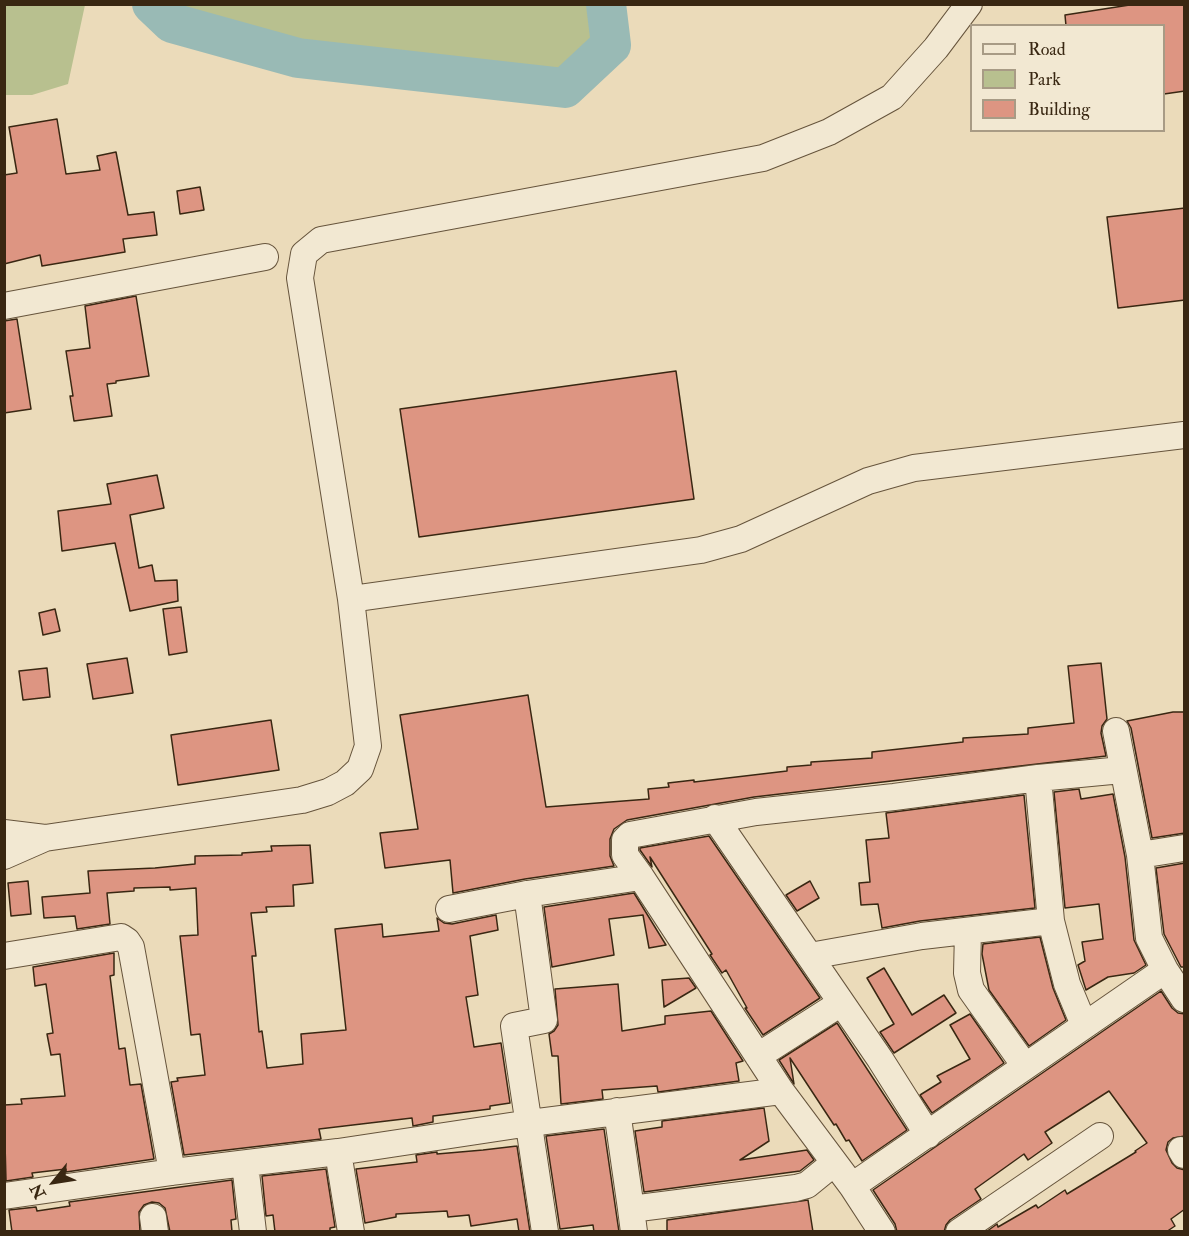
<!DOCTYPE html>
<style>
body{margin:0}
#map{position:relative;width:1189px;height:1236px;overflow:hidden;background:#ebdbba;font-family:"IM FELL Double Pica",serif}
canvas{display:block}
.frame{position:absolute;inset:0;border:6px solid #392712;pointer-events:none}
.legend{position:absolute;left:970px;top:24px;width:195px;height:108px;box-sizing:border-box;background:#f2e8d2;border:2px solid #a89b85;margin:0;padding:8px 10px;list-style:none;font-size:18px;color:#392712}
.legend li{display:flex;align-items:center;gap:12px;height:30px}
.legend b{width:30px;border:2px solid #a89b85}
.north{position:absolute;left:24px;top:1152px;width:60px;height:60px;-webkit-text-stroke:4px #f2e8d2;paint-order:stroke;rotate:240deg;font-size:16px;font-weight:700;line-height:24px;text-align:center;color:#392712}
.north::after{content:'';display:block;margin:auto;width:21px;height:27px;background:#392712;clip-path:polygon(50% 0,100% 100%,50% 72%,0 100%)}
</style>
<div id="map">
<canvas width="1189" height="1236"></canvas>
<div class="frame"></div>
<ul class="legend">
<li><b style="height:8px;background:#f2e8d2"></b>Road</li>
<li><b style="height:16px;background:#b8c08f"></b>Park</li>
<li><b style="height:16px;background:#dd9582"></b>Building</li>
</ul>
<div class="north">N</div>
</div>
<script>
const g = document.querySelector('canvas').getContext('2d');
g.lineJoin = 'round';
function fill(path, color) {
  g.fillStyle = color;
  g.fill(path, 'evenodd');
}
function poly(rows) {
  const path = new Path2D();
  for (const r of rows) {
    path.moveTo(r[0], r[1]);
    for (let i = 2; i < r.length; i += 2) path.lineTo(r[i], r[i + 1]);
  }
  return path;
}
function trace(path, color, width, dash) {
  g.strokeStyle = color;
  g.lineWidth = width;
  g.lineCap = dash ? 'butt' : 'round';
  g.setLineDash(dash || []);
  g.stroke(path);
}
fill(poly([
 [5,4,85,5,68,84,32,95,5,95],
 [167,5,598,5,601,39,564,78,296,49,177,13]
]), '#b8c08f');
trace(poly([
 [152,4,172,23,298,58,565,88,611,45,606,4]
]), '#99bab5', 40);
const building = poly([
 [1136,4,1185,4,1185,91,1164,94,1164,26,1066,26,1065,15,1136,4],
 [57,119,66,174,100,170,97,156,116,152,128,215,154,212,157,235,123,239,125,252,42,266,40,255,4,264,4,175,17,173,9,127,57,119],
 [200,187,204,210,180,214,177,191,200,187],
 [1185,208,1185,300,1118,308,1107,217,1185,208],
 [136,296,149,376,116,381,116,383,107,384,112,416,74,421,70,396,73,396,66,351,90,348,85,306,136,296],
 [17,319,31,409,4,413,4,321,17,319],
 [676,371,694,499,419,537,400,409,676,371],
 [157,475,164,508,130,515,139,568,152,565,155,581,177,580,178,601,130,611,115,543,62,551,58,511,111,504,107,484,157,475],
 [181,607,187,652,169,655,163,609,181,607],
 [55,609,60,631,43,635,39,613,55,609],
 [127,658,133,693,93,699,87,664,127,658],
 [1101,663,1107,719,1102,726,1101,733,1106,756,754,797,627,820,614,829,610,839,610,856,614,866,525,879,453,893,450,860,385,868,380,833,418,829,400,715,528,695,546,807,649,799,648,789,669,787,668,783,694,780,694,782,787,771,787,767,811,765,811,762,872,758,872,752,963,742,963,738,1028,734,1028,728,1074,723,1068,666,1101,663],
 [47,668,50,697,23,700,19,671,47,668],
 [1173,712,1185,712,1185,833,1152,838,1131,728,1127,721,1173,712],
 [271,720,279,770,178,785,171,735,271,720],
 [1079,789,1081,799,1113,794,1125,857,1134,940,1146,965,1134,973,1108,977,1086,990,1078,965,1085,961,1082,942,1103,939,1099,904,1065,908,1054,792,1079,789],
 [1024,795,1035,908,920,921,882,928,878,904,861,905,859,883,870,882,866,840,889,838,886,813,1024,795],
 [709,836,820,998,763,1035,745,1008,747,1008,726,970,722,973,710,955,712,954,650,857,652,867,640,850,640,848,709,836],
 [310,845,313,883,293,885,294,906,266,907,267,912,251,913,256,956,252,956,259,1032,262,1031,267,1068,303,1064,301,1034,346,1030,335,929,382,924,383,937,439,931,437,918,444,923,452,924,496,915,498,930,470,936,478,995,466,997,474,1047,501,1043,510,1103,490,1106,490,1109,433,1116,433,1122,413,1126,412,1118,319,1129,321,1139,184,1155,171,1082,178,1081,177,1078,205,1075,200,1034,191,1035,180,936,198,935,196,888,170,890,170,887,134,888,134,891,107,893,110,924,77,929,75,916,44,918,42,897,90,893,88,871,155,868,195,864,195,856,242,855,242,853,272,851,271,846,310,845],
 [1185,863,1185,967,1181,967,1164,934,1156,868,1185,863],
 [28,881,31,914,11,916,8,883,28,881],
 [810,881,819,898,797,911,786,895,810,881],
 [634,893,666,945,649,948,643,915,609,919,614,955,552,967,544,907,634,893],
 [1040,937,1053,988,1066,1020,1029,1046,989,990,982,954,983,944,1040,937],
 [114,953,114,975,110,976,119,1049,125,1048,130,1085,141,1084,154,1159,66,1172,66,1169,32,1173,33,1177,6,1181,4,1105,22,1104,21,1099,65,1096,60,1054,51,1055,47,1034,53,1033,46,984,35,986,33,967,114,953],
 [884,968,912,1015,944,995,956,1013,894,1053,880,1032,894,1024,867,978,884,968],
 [689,978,696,988,664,1007,662,980,689,978],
 [618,984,622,1031,665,1024,665,1016,711,1011,743,1061,736,1063,739,1081,658,1092,657,1086,602,1090,603,1099,561,1104,558,1056,552,1056,549,1034,554,1031,558,1025,555,989,618,984],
 [1161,991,1172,1008,1178,1013,1185,1014,1185,1136,1173,1138,1168,1142,1166,1150,1172,1163,1177,1168,1185,1170,1185,1209,1171,1219,1175,1226,1166,1232,986,1232,997,1224,998,1227,1036,1205,1038,1208,1065,1190,1067,1194,1136,1152,1135,1151,1147,1143,1109,1091,1045,1132,1052,1143,1028,1160,1024,1154,975,1189,981,1199,950,1220,946,1225,944,1232,897,1232,895,1224,873,1190,1161,991],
 [970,1014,1004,1063,932,1113,920,1095,941,1082,937,1076,970,1059,950,1025,970,1014],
 [837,1023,907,1130,862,1161,849,1140,846,1141,836,1124,834,1125,790,1058,794,1084,779,1060,837,1023],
 [764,1108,769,1141,740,1160,807,1150,814,1160,800,1171,644,1192,635,1131,662,1127,662,1121,764,1108],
 [604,1129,619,1232,594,1232,593,1225,560,1229,546,1136,604,1129],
 [517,1146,530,1232,519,1232,517,1219,471,1226,469,1215,448,1217,447,1211,396,1214,396,1217,365,1223,356,1169,417,1162,416,1155,437,1152,437,1154,483,1150,517,1146],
 [326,1169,335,1227,330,1228,330,1232,275,1232,273,1215,266,1216,262,1176,326,1169],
 [232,1180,236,1219,231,1220,232,1232,170,1232,165,1208,159,1203,152,1202,144,1205,139,1212,140,1232,12,1232,9,1210,36,1207,37,1211,70,1206,69,1202,232,1180],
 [808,1200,813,1232,667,1232,667,1220,808,1200]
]);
fill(building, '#dd9582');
trace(building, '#392712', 1.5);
const minor = poly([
 [4,306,265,257],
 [351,599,701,550,741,539,868,481,914,468,1184,435],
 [1116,731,1140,855,1149,938,1165,970,1184,999],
 [1038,778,1051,921,1067,984,1084,1025],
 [715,818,880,1059,928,1135],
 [4,833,45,838,302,800,328,792,345,783,360,769,368,746,351,599,300,278,304,254,321,240,763,158,829,132,892,97,936,48,969,4],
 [1140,855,1184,848],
 [4,856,45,838],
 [641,877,781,1091,852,1186,882,1232],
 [527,894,544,1020,514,1026,545,1232],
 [449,909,527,894,641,877,625,855,625,840,630,835,756,812,894,797,1038,778,1122,770],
 [968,931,967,973,971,990,1025,1066],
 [4,956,121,937,127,941,131,947,172,1172],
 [810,956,922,936,1051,921],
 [758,1056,841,1003],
 [617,1111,631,1209,796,1188,807,1185,834,1163],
 [1181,1150,1184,1155],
 [338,1152,351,1232],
 [245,1164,253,1232],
 [852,1186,1165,970],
 [4,1196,172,1172,338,1152,530,1123,781,1091],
 [631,1209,634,1232],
 [153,1217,155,1232],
 [959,1232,1100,1136]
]);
trace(minor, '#66543c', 28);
trace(minor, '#f2e8d2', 26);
</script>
